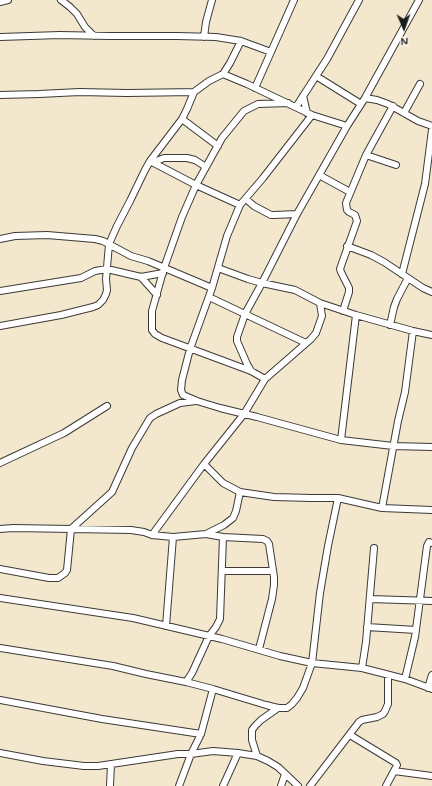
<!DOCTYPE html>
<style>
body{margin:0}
#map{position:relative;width:432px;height:786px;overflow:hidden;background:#f3e7ce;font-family:Mynerve,sans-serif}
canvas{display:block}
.north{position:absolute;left:384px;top:8px;width:40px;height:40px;-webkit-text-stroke:3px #fbf7ec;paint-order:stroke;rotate:178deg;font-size:11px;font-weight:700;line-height:16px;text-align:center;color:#1c1c1c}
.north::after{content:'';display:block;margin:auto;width:14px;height:18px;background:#1c1c1c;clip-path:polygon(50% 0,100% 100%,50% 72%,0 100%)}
</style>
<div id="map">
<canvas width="432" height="786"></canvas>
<div class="north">N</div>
</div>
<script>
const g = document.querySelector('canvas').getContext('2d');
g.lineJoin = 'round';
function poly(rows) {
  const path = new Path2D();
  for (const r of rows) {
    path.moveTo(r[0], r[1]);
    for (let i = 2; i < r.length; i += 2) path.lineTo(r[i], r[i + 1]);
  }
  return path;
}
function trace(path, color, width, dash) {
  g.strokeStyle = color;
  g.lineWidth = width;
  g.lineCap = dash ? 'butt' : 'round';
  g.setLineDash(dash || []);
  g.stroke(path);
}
const street = poly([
 [61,0,70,7,77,14,85,27,94,36],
 [0,2,8,0],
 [0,37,60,35,110,36,177,36,216,37,241,41,271,52],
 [204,37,206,22,212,0],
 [223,74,247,84,312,115,347,126],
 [316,76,361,104],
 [255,88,294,0],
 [0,95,39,94,80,92,127,93,194,92],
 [303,96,307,113],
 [365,98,377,100,388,104,418,121,432,126],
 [296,107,316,76,327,59,359,0],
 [404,113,420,84],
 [312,115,263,178,240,205,227,236,212,288,190,349,182,380,181,390,183,395,197,401,220,408,257,417,341,440,393,446,432,447],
 [182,119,218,146],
 [366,155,396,165],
 [150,161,196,185,240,205],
 [154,162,164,158,187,158,195,160,206,167],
 [319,175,350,192],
 [246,199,254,206,271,215,274,215,297,214],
 [0,239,15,236,47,235,95,239,103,241,131,256,148,261,212,288],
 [347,246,371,255,384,262,423,288,432,292],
 [218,268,248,279,262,283,295,290,320,303,356,315,413,331,432,335],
 [402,274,425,184,432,130],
 [141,277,157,295],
 [0,291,81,278,95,271,107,269,141,277,163,273],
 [209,297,306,343],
 [343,311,349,292,349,288,341,272,340,269,341,266,357,221,355,215,349,212,347,210,346,203,366,155,393,106],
 [390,325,394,307,397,299,408,278],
 [0,326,61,315,93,307,98,305,103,300,106,294,107,290,106,279,109,244,117,226,130,201,145,170,150,161,182,119,187,109,194,92,209,81,223,74,230,63,241,41],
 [251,371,247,364,237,341,237,337,245,314,262,283,297,214,347,126,365,98,419,0],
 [265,379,251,371,162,338,155,334,152,330,152,311,164,268,182,217,196,185,222,138,244,111,258,104,288,103],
 [341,440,356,315],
 [0,463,64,433,107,406],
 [204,464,223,483,240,492,274,497,311,498,338,498,382,508,432,510],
 [382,508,398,421,405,392,413,331],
 [0,529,13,528,131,530,144,532,152,535,173,537,206,534,223,537,263,539,267,541,269,544,274,577,274,585,272,599,259,649],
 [206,534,224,525,233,518,236,511,240,492],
 [152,535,204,464,244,414,265,379,311,339,316,333,322,316,320,303],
 [0,569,49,578,58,578,65,573,67,570,71,529,112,492,132,448,150,418,156,414,180,403,196,401],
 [222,571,272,571],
 [0,598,133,618,222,639,280,656,312,663,362,668,405,679,432,689],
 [370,599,432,601],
 [166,626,173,537],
 [367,627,416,630],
 [0,648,113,666,146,674,186,682,213,689,266,705,278,708,287,708,292,704,297,698,303,688,312,663,320,593,328,546,338,498],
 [362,668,366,642,374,548],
 [405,679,415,637,427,546,429,542,432,543],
 [186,682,192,673,209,636,216,627,220,619,223,537],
 [428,688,432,675],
 [0,700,102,719,201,734],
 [350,735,396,763,397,765,394,771,386,786],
 [0,753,43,761,84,766,98,766,178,754,191,754,213,751,238,753,257,756,268,761,278,767,298,786],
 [257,756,252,740,252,730,255,726,261,720,278,708],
 [394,771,432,776],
 [110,786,111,764],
 [179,786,191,754,201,734,213,689],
 [223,786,238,753],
 [281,786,285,774],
 [310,786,359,722,362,720,377,717,383,714,385,711,388,704,388,675]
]);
trace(street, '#3c3a37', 8);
trace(street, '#fff', 6);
</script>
